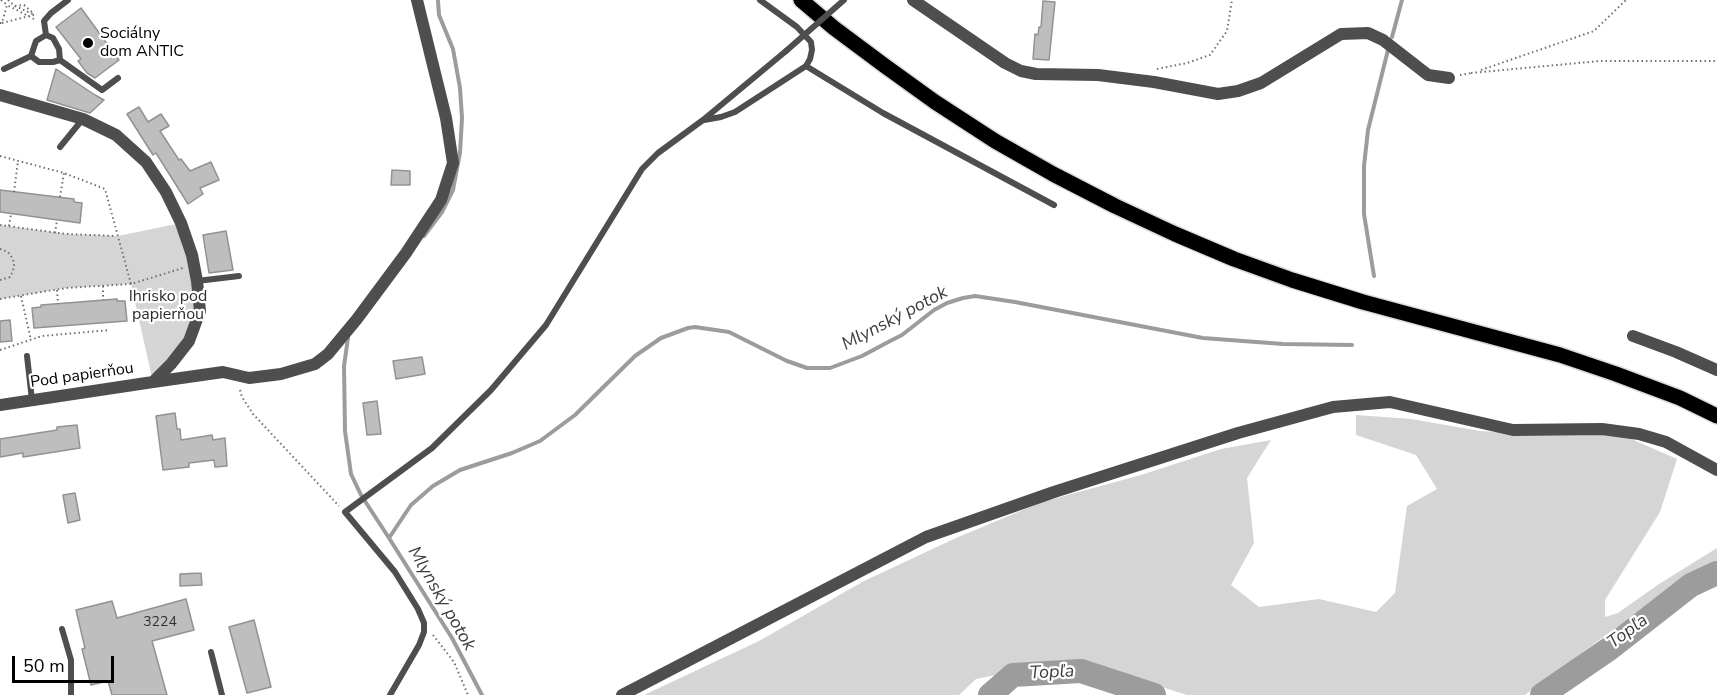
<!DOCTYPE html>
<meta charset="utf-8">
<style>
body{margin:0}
#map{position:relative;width:1717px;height:695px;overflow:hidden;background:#fff;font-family:"Nunito Sans",sans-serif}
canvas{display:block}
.scale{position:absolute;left:12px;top:656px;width:102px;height:27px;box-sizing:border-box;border:3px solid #000;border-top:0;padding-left:8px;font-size:18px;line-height:21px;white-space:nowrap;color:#000;-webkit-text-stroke:4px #fff;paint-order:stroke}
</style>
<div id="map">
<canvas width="1717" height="695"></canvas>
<div class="scale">50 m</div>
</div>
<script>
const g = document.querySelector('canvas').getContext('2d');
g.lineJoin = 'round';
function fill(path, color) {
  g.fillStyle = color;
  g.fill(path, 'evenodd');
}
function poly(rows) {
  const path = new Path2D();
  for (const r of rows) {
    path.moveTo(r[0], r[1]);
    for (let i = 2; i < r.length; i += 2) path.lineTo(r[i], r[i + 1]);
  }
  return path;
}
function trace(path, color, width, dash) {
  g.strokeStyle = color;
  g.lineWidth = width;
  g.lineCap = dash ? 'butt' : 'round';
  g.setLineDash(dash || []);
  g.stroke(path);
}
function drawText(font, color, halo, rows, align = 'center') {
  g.font = font + ' "Nunito Sans",sans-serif';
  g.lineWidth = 4.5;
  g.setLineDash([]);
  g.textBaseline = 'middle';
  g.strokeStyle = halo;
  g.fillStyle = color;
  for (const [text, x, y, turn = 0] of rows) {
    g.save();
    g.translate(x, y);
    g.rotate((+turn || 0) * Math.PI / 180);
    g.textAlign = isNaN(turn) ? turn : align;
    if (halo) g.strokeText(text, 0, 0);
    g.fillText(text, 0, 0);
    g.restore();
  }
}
fill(poly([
 [181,223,200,311,189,341,153,382,131,284,66,288,0,299,0,225,66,234,118,236],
 [1356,415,1411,419,1480,431,1556,435,1622,435,1677,459,1660,512,1605,600,1605,617,1618,613,1659,584,1717,548,1717,561,1606,635,1525,695,1187,695,1152,684,1044,665,976,679,959,695,644,695,759,641,864,581,956,538,1042,502,1141,475,1221,449,1271,440,1247,478,1254,543,1231,585,1259,607,1319,599,1376,612,1395,593,1407,506,1437,489,1416,455,1356,435]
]), '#d5d5d5');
trace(poly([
 [1392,37,1402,0],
 [424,236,442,212,453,190,460,153,462,118,460,88,453,49,439,15,438,1],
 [1374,276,1364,214,1364,166,1368,130,1388,50],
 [348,338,344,366,345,431,351,474,361,495,389,538],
 [482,695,452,638,389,538,411,505,433,486,460,470,512,453,540,441,575,415,635,356,661,338,688,328,695,327,729,332,787,361,807,368,830,368,862,356,892,340,902,335,934,310,947,303,963,298,975,296,1015,302,1203,338,1283,344,1352,345]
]), '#9c9c9c', 4);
trace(poly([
 [990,695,1013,675,1081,671,1154,695],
 [1542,695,1609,649,1691,585,1717,573]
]), '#9c9c9c', 24);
const building = poly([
 [1043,1,1055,2,1049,60,1033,59,1035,34,1038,35,1039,27,1041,27,1043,1],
 [81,8,119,60,95,78,87,73,78,61,81,59,56,27,81,8],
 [56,69,95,95,104,100,90,113,47,100,56,69],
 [139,107,148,122,161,114,169,126,160,131,179,160,181,159,190,171,211,162,219,180,200,188,203,194,188,204,156,153,153,155,127,114,139,107],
 [392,170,410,171,410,185,391,185,392,170],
 [0,190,74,199,74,202,82,203,80,223,0,212,0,190],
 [226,231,233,270,209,273,203,235,226,231],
 [117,299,117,301,125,301,127,321,34,328,32,308,41,307,41,305,117,299],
 [10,320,12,341,0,342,0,321,10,320],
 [422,357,425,374,396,379,393,361,422,357],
 [377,401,381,434,367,435,363,403,377,401],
 [175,413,177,429,180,429,181,440,212,435,213,440,225,438,227,466,215,467,214,460,189,463,189,467,163,470,156,416,175,413],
 [77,425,80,448,23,457,23,453,0,457,0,439,57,430,57,427,77,425],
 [75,493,80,520,68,523,63,495,75,493],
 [201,573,202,585,180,586,180,574,201,573],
 [186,599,194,630,152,641,167,695,112,695,108,681,91,685,82,649,85,648,76,610,112,601,117,618,186,599],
 [254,620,271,687,247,693,229,627,254,620]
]);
fill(building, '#bebebe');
trace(building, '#929292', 1.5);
const primary = poly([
 [801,0,834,28,885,66,935,102,995,141,1053,174,1115,206,1175,234,1234,259,1292,280,1363,302,1560,355,1616,374,1680,398,1717,416]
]);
trace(primary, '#dbdbdb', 18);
trace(poly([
 [1,0,7,5],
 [8,0,15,6,35,15],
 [15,6,24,5,33,13],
 [0,23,2,23,7,5,34,19],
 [2,23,37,14],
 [1157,69,1187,63,1210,55,1227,31,1232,0],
 [1481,70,1594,31,1626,0],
 [1471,73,1600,61,1717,61],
 [1460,75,1472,73],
 [0,156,64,173,105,189,131,284],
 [14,192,18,161],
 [60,197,64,173],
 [0,225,66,234,116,236],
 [9,226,11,214],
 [55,233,57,220],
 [0,249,8,252,13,259,14,265,13,271,10,277,0,280],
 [103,286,103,300],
 [57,290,58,304],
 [21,296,31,340],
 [0,299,66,288,131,284,183,268],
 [0,350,42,336,110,330],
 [240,390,242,397,253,414,339,506],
 [433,635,454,662,468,695]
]), '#707070', 2, [1.5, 3]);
trace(poly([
 [46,35,44,21,51,13,68,0],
 [31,56,36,41,46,35,53,38,59,49,60,60],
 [806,66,883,113,1054,205],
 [4,69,31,56,39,62,53,62,60,60,102,90,118,78],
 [704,120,721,117,735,112,806,66,810,59,812,50,811,42,797,27,760,0],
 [60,147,82,120],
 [197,281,239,276],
 [27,356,32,400],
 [62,629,71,660,71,695],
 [211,652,222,695],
 [390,695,419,645,424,632,424,623,418,609,395,572,345,512,432,448,491,390,546,325,642,169,658,153,703,120,786,51]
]), '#4e4e4e', 6);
trace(poly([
 [913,0,1005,63,1021,71,1036,74,1098,75,1154,82,1218,94,1238,91,1261,83,1341,34,1368,33,1383,40,1428,75,1449,78],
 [0,95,83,119,116,135,146,162,166,192,181,223,192,255,197,281,200,311,189,341,171,364,153,382,0,405],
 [1633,336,1676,352,1717,370],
 [153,382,223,372,249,378,281,374,315,364,328,354,357,319,406,253,441,200,453,163,446,118,417,0],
 [622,695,926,537,1054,492,1238,433,1333,407,1390,402,1513,430,1602,429,1639,434,1666,442,1717,470]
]), '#4e4e4e', 12);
trace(primary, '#000', 15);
trace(poly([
 [786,51,844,0]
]), '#4e4e4e', 6);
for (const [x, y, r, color] of [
 [88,43,6,"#000"]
]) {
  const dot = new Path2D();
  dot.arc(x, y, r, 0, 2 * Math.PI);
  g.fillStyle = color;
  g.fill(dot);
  trace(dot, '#fff', 2);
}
drawText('14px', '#303030', null, [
 ["3224",160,623]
]);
drawText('16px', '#000', '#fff', [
 ["Sociálny",100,34],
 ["dom ANTIC",100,52]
], 'left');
drawText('16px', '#2c2c2c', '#fff', [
 ["Ihrisko pod",168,297],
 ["papierňou",168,315]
]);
drawText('16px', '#000', '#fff', [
 ["Pod papierňou",82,376,-8]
]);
drawText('italic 18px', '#3d3d3d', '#fff', [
 ["Mlynský potok",895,319,-28],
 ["Mlynský potok",441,599,60],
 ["Topľa",1628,632,-36],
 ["Topľa",1052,673,-3]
]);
</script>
